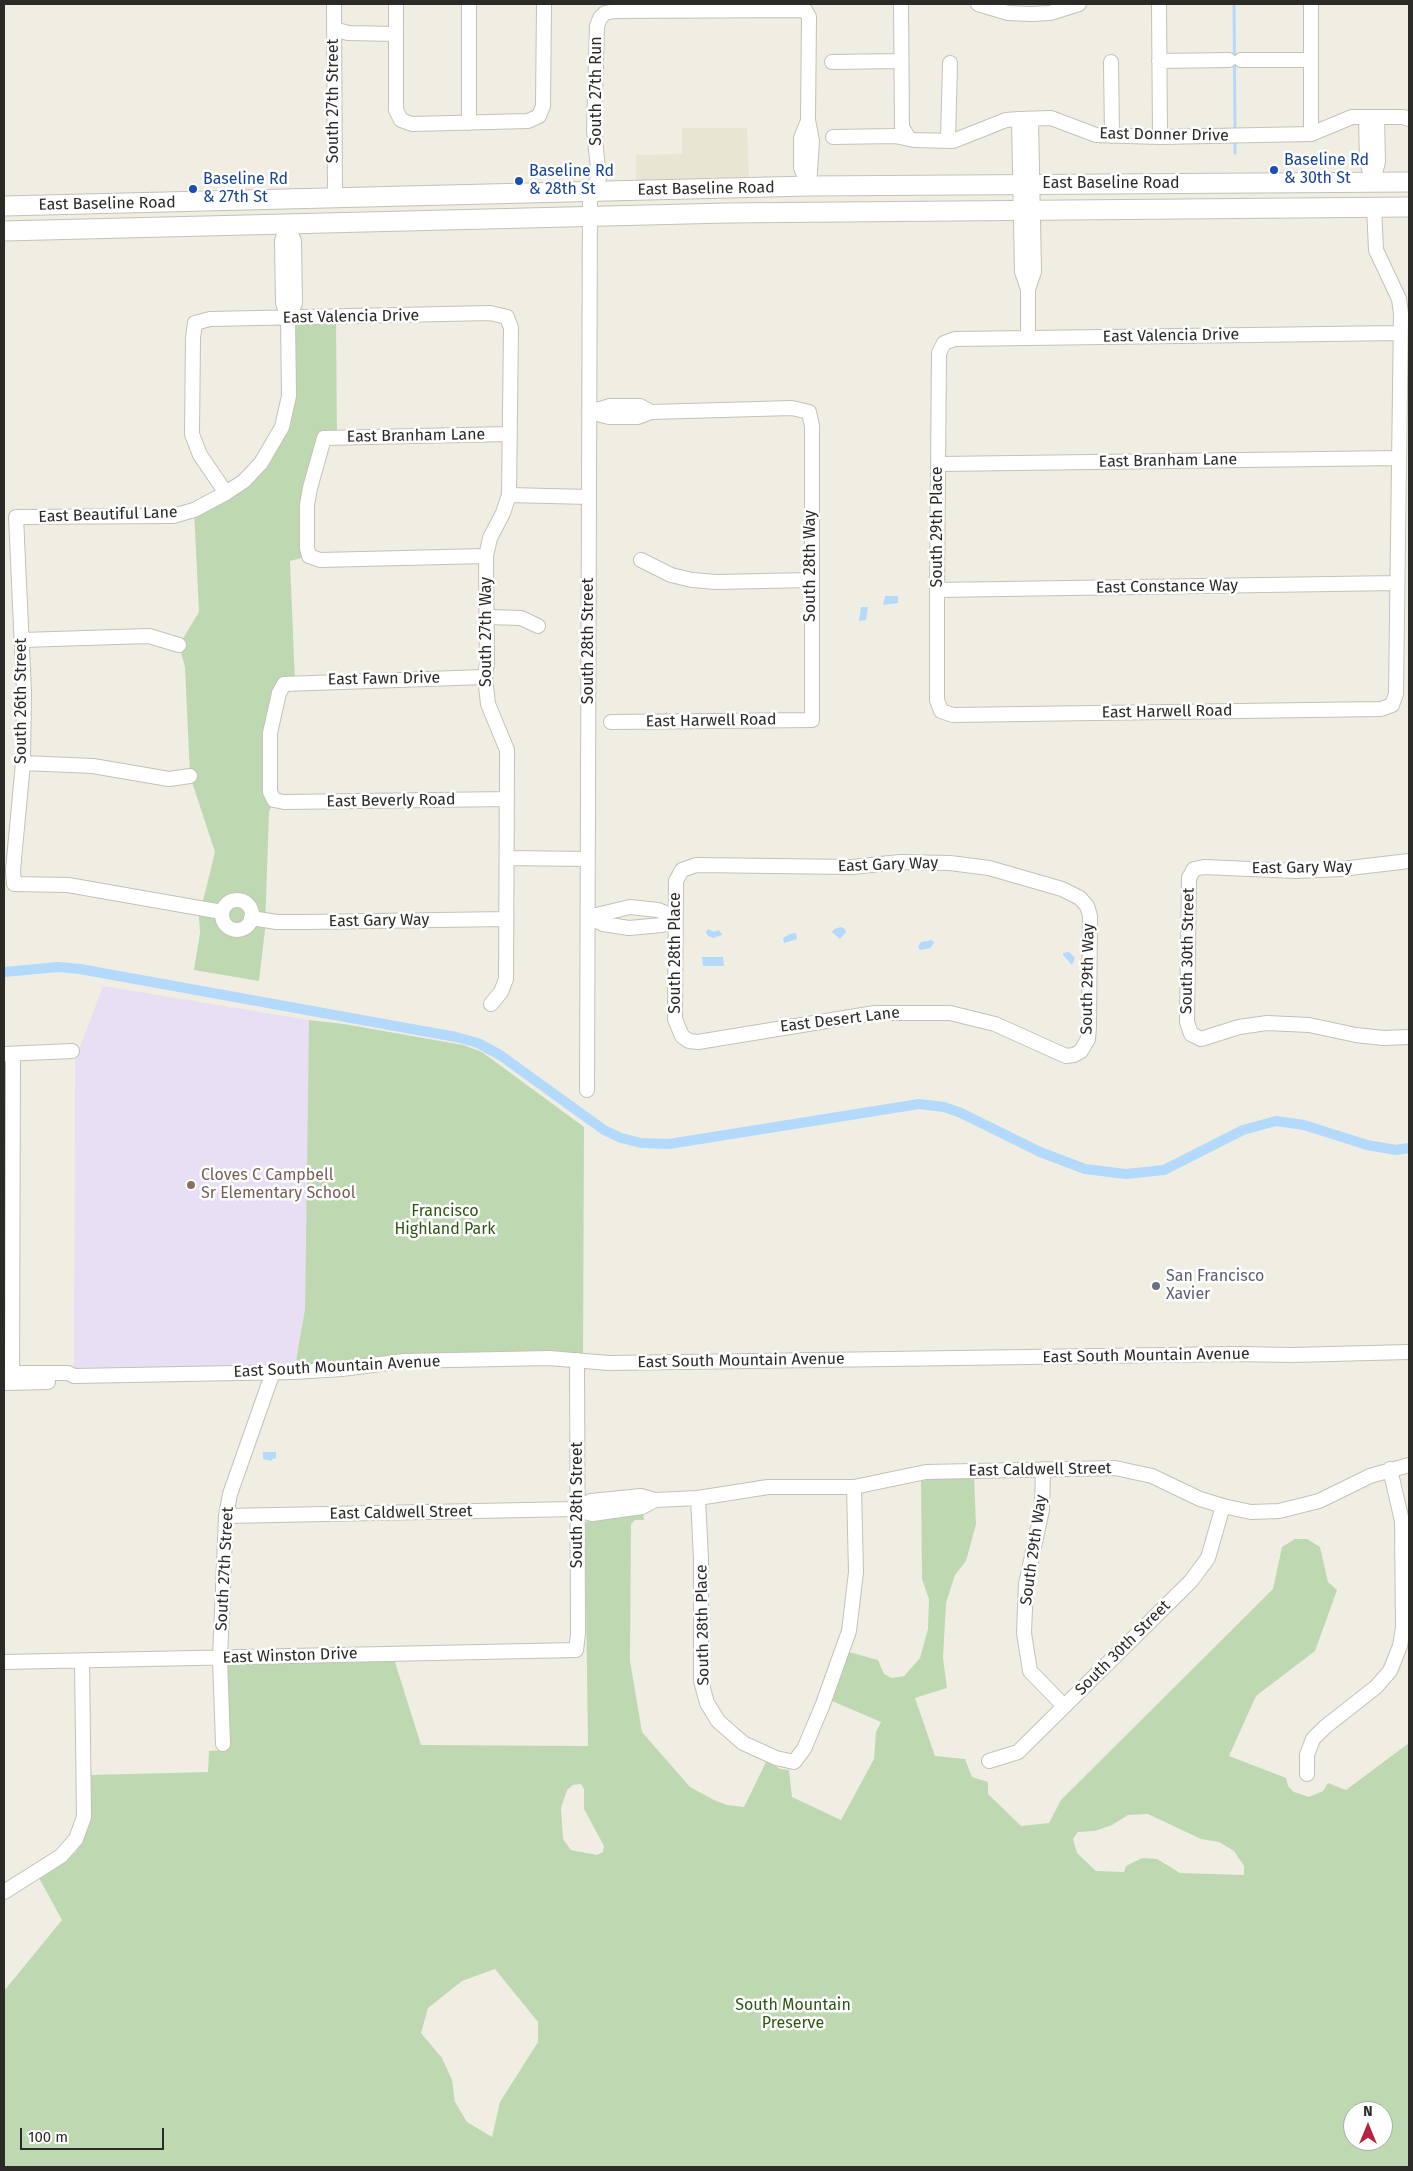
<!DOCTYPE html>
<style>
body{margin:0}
#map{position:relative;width:1413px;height:2171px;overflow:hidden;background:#f0eee3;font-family:"Fira Sans",sans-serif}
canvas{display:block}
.frame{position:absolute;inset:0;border:5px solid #2b2a26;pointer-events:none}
.north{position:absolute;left:1343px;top:2101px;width:50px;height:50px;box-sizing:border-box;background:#fff;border:1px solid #aaaaa8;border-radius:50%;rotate:0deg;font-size:14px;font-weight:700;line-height:20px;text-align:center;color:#2b2a26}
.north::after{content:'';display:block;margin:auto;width:18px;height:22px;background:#b52341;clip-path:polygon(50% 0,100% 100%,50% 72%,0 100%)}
.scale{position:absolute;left:20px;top:2128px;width:144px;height:22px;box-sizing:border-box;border:2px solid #2b2a26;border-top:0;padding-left:6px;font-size:15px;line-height:18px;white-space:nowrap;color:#2b2a26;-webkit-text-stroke:4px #fff;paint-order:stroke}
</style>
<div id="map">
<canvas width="1413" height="2171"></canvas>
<div class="frame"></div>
<div class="north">N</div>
<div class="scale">100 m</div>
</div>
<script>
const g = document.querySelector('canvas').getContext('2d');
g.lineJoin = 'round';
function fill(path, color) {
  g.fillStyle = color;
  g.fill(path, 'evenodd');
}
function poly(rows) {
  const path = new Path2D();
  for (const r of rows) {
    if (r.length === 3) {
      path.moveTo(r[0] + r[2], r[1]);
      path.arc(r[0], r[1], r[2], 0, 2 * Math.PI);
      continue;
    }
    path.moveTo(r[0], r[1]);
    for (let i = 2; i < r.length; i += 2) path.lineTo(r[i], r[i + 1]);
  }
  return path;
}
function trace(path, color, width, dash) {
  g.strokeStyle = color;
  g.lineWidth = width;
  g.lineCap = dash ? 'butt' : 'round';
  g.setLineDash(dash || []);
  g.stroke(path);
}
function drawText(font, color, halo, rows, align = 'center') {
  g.font = font + ' "Fira Sans",sans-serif';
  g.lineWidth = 5;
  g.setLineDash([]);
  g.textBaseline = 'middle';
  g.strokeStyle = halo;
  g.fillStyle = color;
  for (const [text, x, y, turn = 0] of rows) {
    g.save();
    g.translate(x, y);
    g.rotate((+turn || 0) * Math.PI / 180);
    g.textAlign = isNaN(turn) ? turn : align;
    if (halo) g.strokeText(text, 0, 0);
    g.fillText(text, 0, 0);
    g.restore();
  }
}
fill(poly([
 [682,128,747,128,749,177,636,181,636,155,682,154]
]), '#e8e5d2');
fill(poly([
 [103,986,309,1020,305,1309,294,1372,74,1376,75,1060]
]), '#e8dff4');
fill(poly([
 [288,318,336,318,337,438,324,439,310,488,309,556,290,561,295,682,284,684,270,733,274,800,269,812,265,930,259,981,194,970,200,933,199,917,215,852,190,776,185,667,179,645,199,612,194,510,244,481,282,427],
 [309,1020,344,1024,463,1045,482,1052,584,1127,583,1361,294,1372,305,1309],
 [944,1477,974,1477,976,1524,966,1561,955,1575,946,1603,943,1658,947,1688,915,1698,935,1756,965,1759,972,1777,988,1782,988,1794,1021,1826,1049,1823,1061,1800,1273,1589,1282,1547,1295,1539,1307,1539,1320,1547,1328,1582,1337,1590,1315,1651,1256,1696,1229,1756,1286,1778,1288,1786,1294,1792,1309,1797,1323,1791,1328,1783,1346,1790,1409,1743,1409,2167,4,2167,4,1991,62,1920,38,1876,75,1853,84,1839,89,1818,89,1775,208,1772,209,1751,227,1750,227,1664,394,1659,421,1745,588,1746,585,1525,589,1518,643,1512,644,1520,635,1520,631,1524,630,1661,642,1732,690,1787,714,1800,727,1805,744,1807,767,1760,780,1769,789,1770,792,1797,841,1820,874,1759,876,1732,881,1722,832,1701,849,1652,878,1660,884,1674,892,1678,904,1676,920,1658,928,1629,929,1599,922,1579,921,1481],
 [581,1784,584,1789,584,1809,604,1846,603,1852,597,1855,571,1850,563,1839,561,1808,567,1790,573,1785],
 [1148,1814,1201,1839,1219,1842,1234,1851,1244,1866,1244,1875,1180,1873,1157,1859,1142,1858,1126,1866,1124,1872,1096,1871,1077,1853,1073,1839,1078,1832,1095,1831,1112,1825,1128,1815],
 [495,1969,538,2022,538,2042,500,2102,492,2137,467,2122,455,2102,452,2080,442,2058,421,2033,428,2008,462,1981],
 [1353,2111,1383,2111,1383,2141,1353,2141]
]), '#bed9b1');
fill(poly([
 [885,596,898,596,898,603,883,605],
 [861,607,868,607,866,620,859,621],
 [841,927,845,929,846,932,840,939,832,932,834,929],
 [708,929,714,932,719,930,722,935,713,938,708,936,706,932],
 [796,933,797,939,784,943,783,938,790,934],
 [932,940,934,943,930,948,920,950,918,947,921,942],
 [1069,952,1075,958,1072,965,1063,955,1063,953],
 [702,957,723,957,724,966,703,966],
 [263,1452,276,1452,276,1458,272,1459,272,1461,263,1459]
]), '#b3d9fc');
trace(poly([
 [1234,4,1235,131],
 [1235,139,1235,153]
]), '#b3d9fc', 3);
trace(poly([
 [4,972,58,967,80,969,456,1037,478,1043,500,1055,604,1130,621,1138,641,1143,669,1144,919,1104,944,1107,961,1113,1040,1152,1085,1169,1126,1174,1164,1170,1243,1130,1276,1121,1304,1125,1367,1145,1396,1150,1409,1148]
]), '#b3d9fc', 10);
const minor = poly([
 [334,4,335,198],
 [396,4,396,110,401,120,412,124,528,121,539,116,543,106,544,4],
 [901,4,902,127,908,137],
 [978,4,1008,13,1031,14,1050,13,1079,4],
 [1159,4,1160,137],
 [1311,4,1311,134],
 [334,29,348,33,396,34],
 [1241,60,1311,60],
 [1159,61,1229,60],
 [832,62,900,61],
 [1111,62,1112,136],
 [1366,117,1367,162,1373,182],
 [1019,119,1022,272,1028,289],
 [808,121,801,138,801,168,809,186],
 [469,123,469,4],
 [833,137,895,136,914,140,953,141,1006,120,1019,119,1051,118,1096,135,1160,137,1311,134,1352,117,1403,117,1409,119],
 [948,140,950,63],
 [1373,181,1378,162,1377,117],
 [1374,207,1376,250,1399,299,1401,313,1396,694,1392,705,1381,709,953,715,941,711,937,700,937,590,939,353,944,343,955,339,1400,333],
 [287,223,294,241,295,303,288,318],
 [1028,338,1028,289,1034,272,1031,119],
 [590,412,609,417,638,417,651,412,792,408,809,412,812,426,812,720,611,722],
 [590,412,610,406,640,406,651,412],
 [939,464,1398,458],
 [226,493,200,455,192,434,193,338,195,323,210,319,490,313,507,317,511,328,509,495,503,513,490,538,486,556,487,663,485,677,488,704,507,750,507,761,506,979,501,992,491,1004],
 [509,495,589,497],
 [486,556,320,560,309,556,307,548,307,505,310,488,324,438,508,434],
 [641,560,671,575,692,580,716,582,811,580],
 [937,590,1397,583],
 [487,617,521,618,538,626],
 [22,640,149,636,179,645],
 [485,677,284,684,279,693,270,733,270,792,274,800,284,802,507,799],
 [23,763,93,766,169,779,190,776],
 [507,858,588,859],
 [1409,861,1341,869,1296,871,1204,867,1194,869,1189,878,1187,1022,1191,1034,1201,1039,1239,1027,1267,1023,1309,1025,1356,1035,1383,1038,1409,1037],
 [900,862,950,863,989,868,1062,889,1080,898,1087,906,1090,916,1089,1027,1088,1039,1081,1051,1074,1055,1066,1056,995,1024,950,1013,875,1013,698,1042,689,1041,682,1036,675,1019,676,881,682,870,696,865,852,867,900,862],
 [237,915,15],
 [222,912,68,885,14,884,13,870,23,763,24,692,16,517,173,516,194,510,226,493,244,481,261,463,282,427,289,396,288,318,283,303,282,241,287,223],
 [588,917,603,924,629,928,662,925,675,917],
 [588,917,630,907,658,910,675,917],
 [251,918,277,922,305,922,506,919],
 [4,1054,72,1051],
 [587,1090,590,192,599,178,594,130,597,26,600,18,605,13,615,11,805,10,809,17,808,120,812,141,809,186],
 [4,1373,68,1373,74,1376,294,1372,342,1369,404,1361,549,1358,609,1363,1235,1354,1292,1355,1409,1352],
 [4,1383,48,1382],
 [12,1383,13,1054],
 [1043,1469,1042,1510,1026,1584,1024,1633,1030,1671,1064,1706],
 [698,1498,701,1559,701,1681,707,1703,718,1721,743,1743,776,1758,794,1762,804,1749,823,1704,849,1631,856,1572,854,1487],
 [576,1509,591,1501,641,1496,655,1500,698,1498,768,1487,854,1487,926,1472,1115,1468,1152,1476,1200,1499,1223,1506,1251,1512,1279,1511,1319,1501,1370,1476,1409,1465],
 [226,1516,576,1509,592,1514,642,1507,655,1500],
 [4,1662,576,1650,578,1634,577,1360],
 [223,1744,220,1658,226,1516,230,1494,273,1372],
 [989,1761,1018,1752,1191,1581,1208,1558,1223,1506],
 [1307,1774,1307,1755,1313,1739,1325,1727,1376,1687,1390,1671,1400,1646,1403,1628,1402,1521,1390,1469],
 [4,1892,61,1856,76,1839,84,1817,82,1661]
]);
const major = poly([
 [4,206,809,186,1409,182],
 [4,231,727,213,1409,207]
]);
trace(minor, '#c4c2b7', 16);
trace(major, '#c4c2b7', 21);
trace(minor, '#fff', 14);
trace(major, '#fff', 19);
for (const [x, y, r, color] of [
 [1274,170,5,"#1a4fb4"],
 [519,181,5,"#1a4fb4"],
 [193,189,5,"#1a4fb4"],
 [191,1185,5,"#8d6e63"],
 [1156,1286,5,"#6b7280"]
]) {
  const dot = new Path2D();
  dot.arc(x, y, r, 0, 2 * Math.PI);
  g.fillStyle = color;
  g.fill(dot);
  trace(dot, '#fff', 2);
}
drawText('16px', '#2b2a26', '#fff', [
 ["South 27th Run",597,91,-90],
 ["South 27th Street",334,101,-90],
 ["East Donner Drive",1164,135,1],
 ["East Baseline Road",1111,184],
 ["East Baseline Road",706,189,-1],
 ["East Baseline Road",107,204,-1],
 ["East Valencia Drive",351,317,-1],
 ["East Valencia Drive",1171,336,-1],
 ["East Branham Lane",416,436,-1],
 ["East Branham Lane",1168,461,-1],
 ["East Beautiful Lane",108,515,-2],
 ["South 29th Place",938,527,-90],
 ["South 28th Way",811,566,-90],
 ["East Constance Way",1167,587,-1],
 ["South 27th Way",487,632,-90],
 ["South 28th Street",589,641,-90],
 ["East Fawn Drive",384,679,-1],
 ["South 26th Street",22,701,-90],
 ["East Harwell Road",1167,712,-1],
 ["East Harwell Road",711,721,-1],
 ["East Beverly Road",391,801,-1],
 ["East Gary Way",888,865,-2],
 ["East Gary Way",1302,868,-1],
 ["East Gary Way",379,921,-1],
 ["South 30th Street",1188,951,-89],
 ["South 28th Place",676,953,-90],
 ["South 29th Way",1088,979,-89],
 ["East Desert Lane",840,1020,-7],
 ["East South Mountain Avenue",1146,1356,-1],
 ["East South Mountain Avenue",741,1361,-1],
 ["East South Mountain Avenue",337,1367,-3],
 ["East Caldwell Street",1040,1470,-1],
 ["South 28th Street",578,1505,-90],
 ["East Caldwell Street",401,1513,-1],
 ["South 29th Way",1034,1550,-82],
 ["South 27th Street",225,1569,-87],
 ["South 28th Place",703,1625,-91],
 ["South 30th Street",1123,1648,-45],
 ["East Winston Drive",290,1656,-2]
]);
drawText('16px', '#164399', '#fff', [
 ["Baseline Rd",1284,161],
 ["& 30th St",1284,179],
 ["Baseline Rd",529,172],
 ["& 28th St",529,190],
 ["Baseline Rd",203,180],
 ["& 27th St",203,198]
], 'left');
drawText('16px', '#785e54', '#fff', [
 ["Cloves C Campbell",201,1176],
 ["Sr Elementary School",201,1194]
], 'left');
drawText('16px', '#2b5611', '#fff', [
 ["Francisco",445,1212],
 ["Highland Park",445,1230],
 ["South Mountain",793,2006],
 ["Preserve",793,2024]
]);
drawText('16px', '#5b616d', '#fff', [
 ["San Francisco",1166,1277],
 ["Xavier",1166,1295]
], 'left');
</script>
